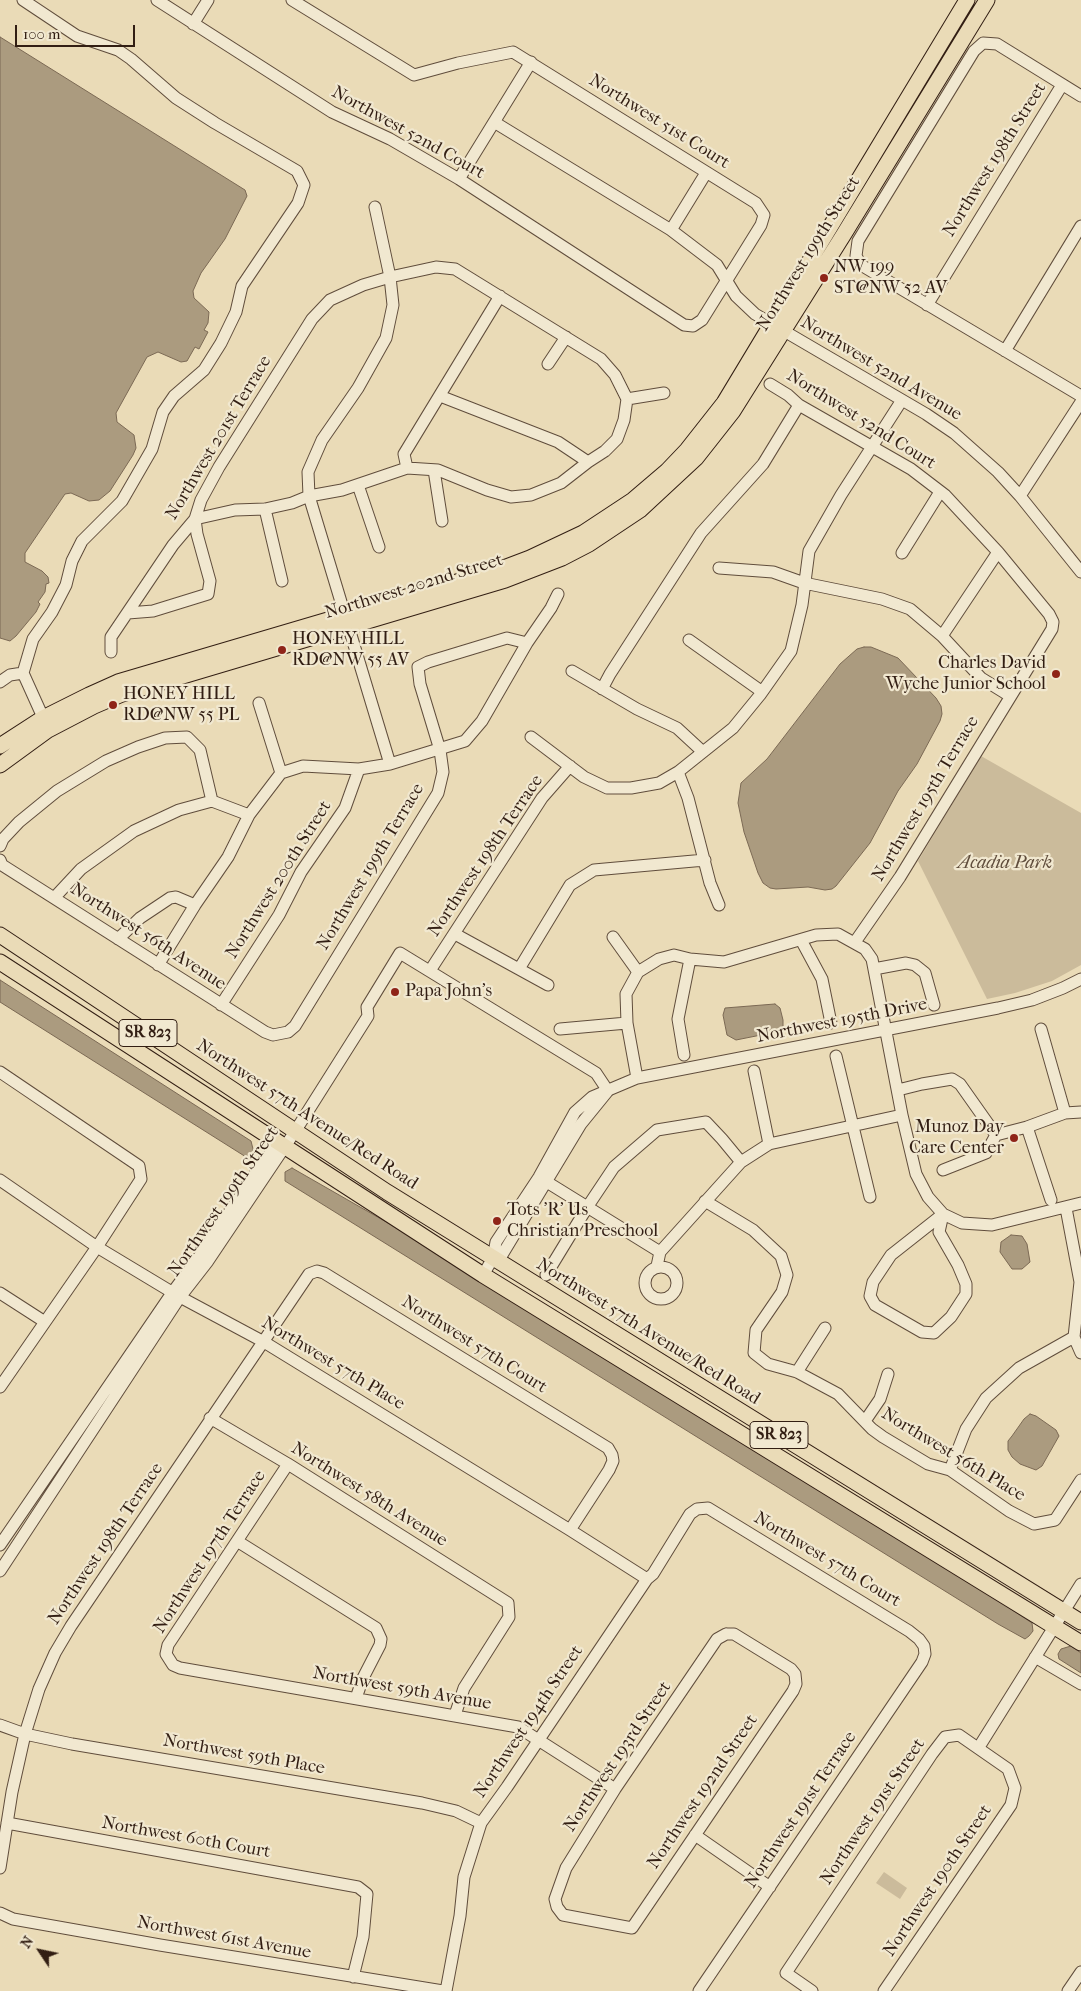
<!DOCTYPE html>
<style>
body{margin:0}
#map{position:relative;width:1081px;height:1991px;overflow:hidden;background:#eadbb7;font-family:"IM FELL French Canon",serif}
canvas{display:block}
.north{position:absolute;left:15px;top:1926px;width:50px;height:50px;-webkit-text-stroke:4px #f1e8d0;paint-order:stroke;rotate:304deg;font-size:14px;font-weight:700;line-height:20px;text-align:center;color:#321e13}
.north::after{content:'';display:block;margin:auto;width:18px;height:22px;background:#321e13;clip-path:polygon(50% 0,100% 100%,50% 72%,0 100%)}
.scale{position:absolute;left:15px;top:25px;width:120px;height:22px;box-sizing:border-box;border:2px solid #321e13;border-top:0;padding-left:6px;font-size:15px;line-height:18px;white-space:nowrap;color:#321e13;-webkit-text-stroke:4px #f1e8d0;paint-order:stroke}
</style>
<div id="map">
<canvas width="1081" height="1991"></canvas>
<div class="north">N</div>
<div class="scale">100 m</div>
</div>
<script>
const g = document.querySelector('canvas').getContext('2d');
g.lineJoin = 'round';
function fill(path, color) {
  g.fillStyle = color;
  g.fill(path, 'evenodd');
}
function poly(rows) {
  const path = new Path2D();
  for (const r of rows) {
    if (r.length === 3) {
      path.moveTo(r[0] + r[2], r[1]);
      path.arc(r[0], r[1], r[2], 0, 2 * Math.PI);
      continue;
    }
    path.moveTo(r[0], r[1]);
    for (let i = 2; i < r.length; i += 2) path.lineTo(r[i], r[i + 1]);
  }
  return path;
}
function trace(path, color, width, dash) {
  g.strokeStyle = color;
  g.lineWidth = width;
  g.lineCap = dash ? 'butt' : 'round';
  g.setLineDash(dash || []);
  g.stroke(path);
}
function drawText(font, color, halo, rows, align = 'center') {
  g.font = font + ' "IM FELL French Canon",serif';
  g.lineWidth = 4.5;
  g.setLineDash([]);
  g.textBaseline = 'middle';
  g.strokeStyle = halo;
  g.fillStyle = color;
  for (const [text, x, y, turn = 0] of rows) {
    g.save();
    g.translate(x, y);
    g.rotate((+turn || 0) * Math.PI / 180);
    g.textAlign = isNaN(turn) ? turn : align;
    if (halo) g.strokeText(text, 0, 0);
    g.fillText(text, 0, 0);
    g.restore();
  }
}
fill(poly([
 [981,756,1081,813,1081,965,1052,981,1015,993,987,999,918,861],
 [884,1872,907,1888,900,1899,876,1883]
]), '#cbbb9b');
const water = poly([
 [0,37,245,190,247,196,225,239,201,273,193,291,194,298,209,312,208,323,204,330,208,332,199,349,195,347,187,361,181,362,158,352,147,357,116,413,117,422,134,435,136,448,133,455,110,491,99,500,89,501,71,493,65,494,25,553,25,562,42,571,48,577,49,583,46,584,45,592,38,602,40,604,36,612,16,636,10,641,0,638,0,37],
 [864,647,871,647,898,658,936,698,941,706,942,714,940,721,917,764,898,791,870,843,836,886,832,889,825,890,808,887,776,889,770,888,763,883,758,873,744,832,738,803,741,783,767,759,840,664,857,649,864,647],
 [0,980,251,1141,254,1153,250,1157,246,1157,0,1002,0,980],
 [775,1004,780,1008,783,1020,783,1027,781,1031,736,1040,727,1035,723,1015,725,1008,775,1004],
 [292,1168,470,1270,976,1586,1032,1623,1033,1631,1029,1636,1025,1639,998,1624,285,1181,285,1172,292,1168],
 [1011,1235,1022,1236,1027,1244,1030,1262,1022,1269,1012,1269,1000,1252,1001,1242,1011,1235],
 [1030,1414,1036,1416,1056,1430,1059,1436,1042,1466,1036,1470,1020,1464,1012,1457,1008,1450,1008,1441,1012,1436,1024,1419,1030,1414],
 [1071,1646,1081,1653,1081,1673,1059,1659,1058,1654,1061,1649,1071,1646]
]);
fill(water, '#ab9b7f');
trace(water, '#7b6954', 1);
const minor = poly([
 [157,0,332,112,390,139,459,179,684,325,693,326,702,320,761,225,764,215,756,203,513,52,458,63,414,75,292,0],
 [193,24,208,0],
 [1081,96,997,44,983,43,974,51,858,241,856,256,861,265,1081,396],
 [494,122,671,230,717,265,736,296,755,314,926,414,954,433,998,472,1020,496,1081,572],
 [459,179,531,62],
 [375,207,390,277,393,305,386,338,358,388,322,440,308,472,309,496,390,764],
 [671,230,706,173],
 [927,305,1062,85],
 [1005,351,1081,226],
 [548,364,566,337],
 [770,384,788,395,799,405,911,469,945,495,998,552,1049,614,1053,622,1052,629,900,877,855,942],
 [440,396,558,442,588,462],
 [627,399,664,393],
 [407,468,404,454,500,296],
 [434,470,442,521],
 [358,485,379,547],
 [1020,496,1081,402],
 [265,509,282,581],
 [902,553,940,492],
 [719,568,773,572,804,583,882,599,910,609,942,636,981,678,1010,696],
 [128,613,153,611,208,594,210,581,197,534,195,519,235,510,265,509,292,503,309,496,342,490,407,468,438,470,487,490,511,497,531,495,561,483,588,462,605,451,617,439,624,420,627,399],
 [942,636,998,552],
 [689,640,761,691],
 [111,652,111,637,173,545,195,519,201,500,219,467,312,319,330,300,363,285,390,277,436,267,455,269,601,359,615,375,627,399],
 [572,671,637,709,677,728,703,752],
 [23,673,33,639,52,612,66,585,72,561,82,541,122,501,152,449,163,412,174,396,204,370,221,343,236,312,242,286,298,203,304,185,297,171,215,123,176,98,131,59,118,50,77,36,23,0],
 [23,673,46,724],
 [0,682,10,675,23,673],
 [602,689,610,674,701,533,763,464,799,405],
 [259,703,281,773],
 [531,737,584,777,607,788,631,788,659,783,678,772,733,728,760,695,791,651,802,605,809,551,841,495,902,400],
 [678,772,688,798,710,883,719,905],
 [212,801,249,815],
 [0,846,3,839,19,822,57,791,106,761,138,747,165,738,187,737,200,750,212,801],
 [0,860,2,865,265,1032,273,1035,288,1032,295,1026,438,793,443,772,440,750,420,684,418,667,428,662,507,638,527,643],
 [54,898,81,869,134,831,179,810,212,801],
 [455,934,548,985],
 [613,937,638,972],
 [118,939,140,918,170,898,176,897,195,905],
 [801,940,822,979,831,1023],
 [158,965,195,905,228,857,249,815,281,773,303,766,359,769,390,764,465,741,482,721,527,643,551,608,558,594],
 [433,966,542,798,570,766],
 [519,969,570,885,594,870,705,860],
 [874,969,906,963,915,965,925,973,934,1005],
 [221,1005,279,915,301,872,345,808,359,769],
 [560,1029,627,1023],
 [1041,1029,1065,1113],
 [684,1055,678,1019,690,959],
 [836,1056,870,1197],
 [754,1071,769,1144],
 [0,1072,139,1166,141,1179,97,1247,0,1387],
 [637,1078,627,1023,626,994,638,972,659,959,674,955,690,959,724,962,816,935,838,934,865,949,872,959,902,1115,916,1174,928,1197,943,1214,962,1223,992,1225,1081,1203],
 [898,1090,922,1084,952,1079,960,1084,996,1135],
 [1027,1127,1051,1200],
 [996,1135,1027,1127,1065,1113,1081,1112],
 [943,1170,986,1153,996,1135],
 [542,1179,660,1252],
 [0,1180,97,1247,180,1297,264,1342,570,1530,647,1579],
 [705,1201,753,1230,781,1256,787,1275,782,1292,756,1330,754,1353,768,1364,797,1372,838,1394,872,1429,883,1437,928,1464,950,1470,1009,1511,1034,1524,1055,1520,1081,1480],
 [943,1214,939,1232,958,1265,966,1284,966,1294,951,1317,934,1333,922,1332,875,1305,870,1296,873,1282,891,1255,943,1214],
 [493,1258,502,1255,581,1124,607,1092],
 [657,1266,660,1252,741,1162,769,1144,902,1115],
 [661,1283,16],
 [483,1275,493,1258,496,1242,539,1177,575,1112,592,1097,637,1078,998,1008,1032,1000,1063,988,1081,979],
 [546,1275,588,1206,614,1167,657,1130,706,1122,722,1139,741,1162],
 [0,1293,45,1322],
 [1074,1337,1081,1353],
 [797,1372,825,1328],
 [210,1418,288,1464,508,1603,509,1617,464,1688,455,1715],
 [865,1421,880,1399,888,1374],
 [288,1464,168,1645,166,1654,173,1665,180,1668,518,1727,615,1789],
 [950,1470,966,1429,986,1398,1019,1368,1074,1337,1080,1282,1066,1208],
 [237,1541,376,1628,381,1639,380,1645,363,1678,356,1698],
 [0,1545,172,1293,201,1254,263,1162,279,1143],
 [0,1571,180,1297,208,1261,296,1130,368,1016,367,1007,400,953,596,1073,608,1091],
 [726,1634,734,1634,791,1669,795,1674,796,1684,793,1691,632,1928,563,1915,557,1907,555,1899,566,1868,615,1789,717,1639,726,1634],
 [1035,1657,1081,1684],
 [0,1725,25,1734,72,1744,422,1803,456,1811,481,1823],
 [979,1747,1081,1584],
 [7,1823,358,1887,367,1894,363,1937,353,1977],
 [695,1835,770,1887],
 [0,1868,12,1792,25,1734,39,1689,55,1653,71,1626,309,1274,317,1271,324,1273,608,1448,612,1455,613,1461,609,1470,570,1530],
 [0,1913,13,1919,160,1945,443,1991],
 [446,1991,460,1916,464,1877,481,1823,507,1787,647,1579,653,1574,690,1514,697,1509,708,1508,909,1631,919,1639,924,1646,925,1654,922,1662,699,1991],
 [812,1991,786,1973,932,1754,945,1737,959,1735,1008,1769,1015,1788,1011,1805,884,1991],
 [1068,1991,1081,1972]
]);
const major = poly([
 [0,746,43,718,89,695,118,682,501,569,530,558,583,533,633,500,667,471,687,450,724,403,967,0],
 [0,765,48,730,94,706,122,694,505,580,562,558,589,544,640,510,696,458,733,411,844,234,987,0],
 [0,935,387,1192,1081,1622],
 [0,962,483,1275,1081,1643]
]);
trace(minor, '#604d3c', 13);
trace(major, '#321e13', 17);
trace(minor, '#f1e8d0', 11);
trace(major, '#eadbb7', 15);
for (const [x, y, r, color] of [
 [824,278,5,"#8f2418"],
 [282,650,5,"#8f2418"],
 [1056,674,5,"#8f2418"],
 [113,705,5,"#8f2418"],
 [395,992,5,"#8f2418"],
 [1014,1138,5,"#8f2418"],
 [497,1221,5,"#8f2418"]
]) {
  const dot = new Path2D();
  dot.arc(x, y, r, 0, 2 * Math.PI);
  g.fillStyle = color;
  g.fill(dot);
  trace(dot, '#f1e8d0', 2);
}
for (const [x, y, w] of [
 [148,1033,58],
 [779,1435,58]
]) {
  const box = new Path2D();
  box.roundRect(x - w / 2, y - 13.5, w, 27, 4);
  g.fillStyle = '#f1e8d0';
  g.fill(box);
  trace(box, '#321e13', 1);
}
drawText('bold 16px', '#321e13', null, [
 ["SR 823",148,1033],
 ["SR 823",779,1435]
]);
drawText('18px', '#321e13', '#f1e8d0', [
 ["Northwest 51st Court",659,122,32],
 ["Northwest 52nd Court",408,133,29],
 ["Northwest 198th Street",995,160,-58],
 ["Northwest 199th Street",809,254,-58],
 ["Northwest 52nd Avenue",881,369,31],
 ["Northwest 52nd Court",861,420,32],
 ["Northwest 201st Terrace",219,438,-59],
 ["Northwest 202nd Street",414,587,-17],
 ["Northwest 195th Terrace",926,799,-59],
 ["Northwest 198th Terrace",486,856,-56],
 ["Northwest 199th Terrace",371,867,-59],
 ["Northwest 200th Street",279,880,-58],
 ["Northwest 56th Avenue",148,937,33],
 ["Northwest 195th Drive",842,1021,-11],
 ["Northwest 57th Avenue/Red Road",307,1115,33],
 ["Northwest 199th Street",224,1202,-55],
 ["Northwest 57th Avenue/Red Road",648,1332,32],
 ["Northwest 57th Court",474,1345,32],
 ["Northwest 57th Place",333,1364,31],
 ["Northwest 56th Place",953,1455,31],
 ["Northwest 58th Avenue",369,1495,32],
 ["Northwest 198th Terrace",106,1544,-56],
 ["Northwest 197th Terrace",210,1552,-57],
 ["Northwest 57th Court",827,1560,31],
 ["Northwest 59th Avenue",402,1689,10],
 ["Northwest 194th Street",529,1722,-56],
 ["Northwest 59th Place",244,1755,10],
 ["Northwest 193rd Street",618,1757,-56],
 ["Northwest 192nd Street",703,1792,-56],
 ["Northwest 191st Terrace",801,1810,-56],
 ["Northwest 191st Street",873,1812,-56],
 ["Northwest 60th Court",186,1838,10],
 ["Northwest 190th Street",938,1881,-56],
 ["Northwest 61st Avenue",224,1938,10]
]);
drawText('18px', '#321e13', '#f1e8d0', [
 ["NW 199",834,268],
 ["ST@NW 52 AV",834,289],
 ["HONEY HILL",292,640],
 ["RD@NW 55 AV",292,661],
 ["Charles David",1046,664,"right"],
 ["Wyche Junior School",1046,685,"right"],
 ["HONEY HILL",123,695],
 ["RD@NW 55 PL",123,716],
 ["Papa John's",405,992],
 ["Munoz Day",1004,1128,"right"],
 ["Care Center",1004,1149,"right"],
 ["Tots 'R' Us",507,1211],
 ["Christian Preschool",507,1232]
], 'left');
drawText('italic 18px', '#604d3c', '#f1e8d0', [
 ["Acadia Park",1005,864]
]);
</script>
